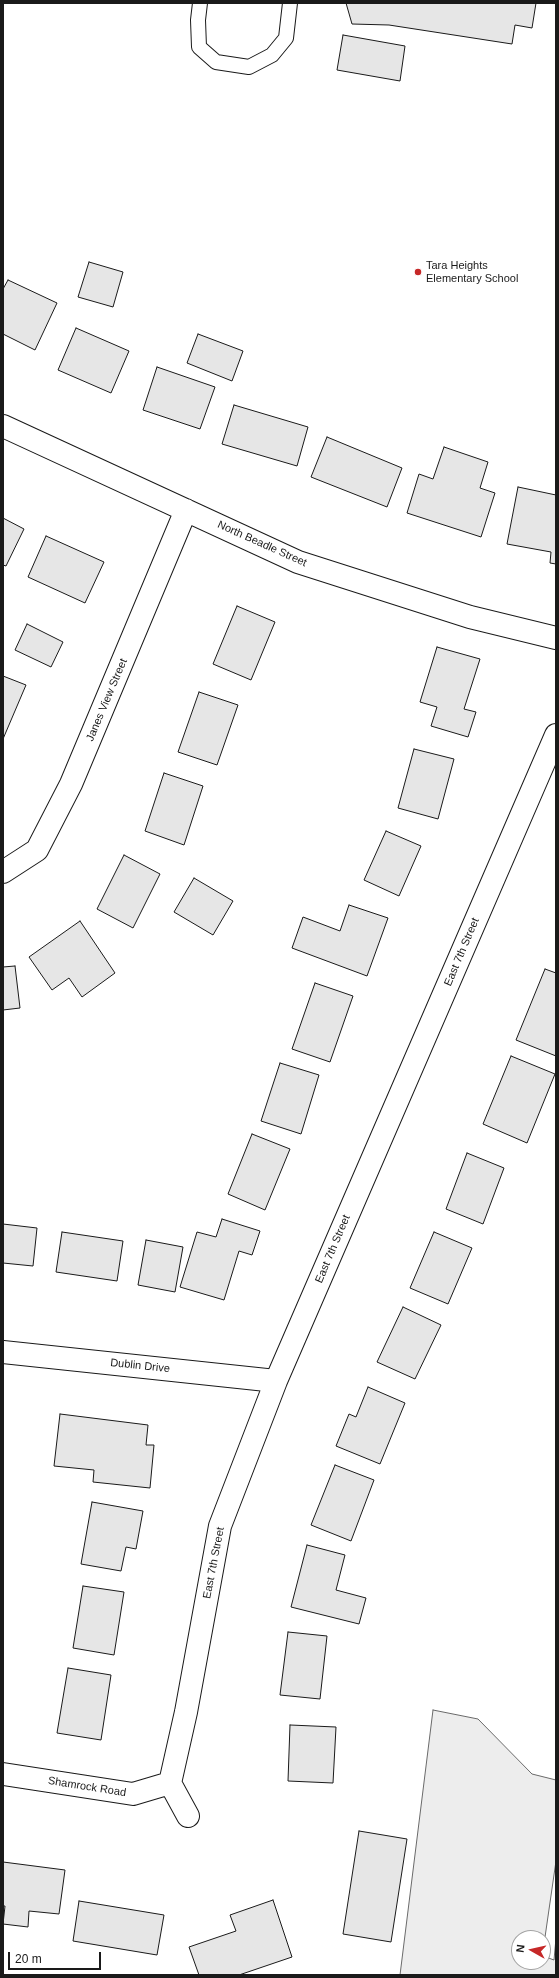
<!DOCTYPE html>
<style>
body{margin:0}
#map{position:relative;width:559px;height:1978px;overflow:hidden;background:#fff;font-family:Helvetica,sans-serif}
canvas{display:block}
.frame{position:absolute;inset:0;border:4px solid #1a1a1a;pointer-events:none}
.north{position:absolute;left:511px;top:1930px;width:40px;height:40px;box-sizing:border-box;background:#fff;border:1px solid #a3a3a3;border-radius:50%;rotate:278deg;font-size:11px;font-weight:700;line-height:16px;text-align:center;color:#1a1a1a}
.north::after{content:'';display:block;margin:auto;width:14px;height:18px;background:#c62828;clip-path:polygon(50% 0,100% 100%,50% 72%,0 100%)}
.scale{position:absolute;left:8px;top:1952px;width:93px;height:18px;box-sizing:border-box;border:2px solid #1a1a1a;border-top:0;padding-left:5px;font-size:12px;line-height:14px;white-space:nowrap;color:#1a1a1a;-webkit-text-stroke:3px #fff;paint-order:stroke}
</style>
<div id="map">
<canvas width="559" height="1978"></canvas>
<div class="frame"></div>
<div class="north">N</div>
<div class="scale">20 m</div>
</div>
<script>
const g = document.querySelector('canvas').getContext('2d');
g.lineJoin = 'round';
function fill(path, color) {
  g.fillStyle = color;
  g.fill(path, 'evenodd');
}
function poly(rows) {
  const path = new Path2D();
  for (const r of rows) {
    path.moveTo(r[0], r[1]);
    for (let i = 2; i < r.length; i += 2) path.lineTo(r[i], r[i + 1]);
  }
  return path;
}
function trace(path, color, width, dash) {
  g.strokeStyle = color;
  g.lineWidth = width;
  g.lineCap = dash ? 'butt' : 'round';
  g.setLineDash(dash || []);
  g.stroke(path);
}
function drawText(font, color, halo, rows, align = 'center') {
  g.font = font + ' Helvetica,sans-serif';
  g.lineWidth = 3;
  g.setLineDash([]);
  g.textBaseline = 'middle';
  g.strokeStyle = halo;
  g.fillStyle = color;
  for (const [text, x, y, turn = 0] of rows) {
    g.save();
    g.translate(x, y);
    g.rotate((+turn || 0) * Math.PI / 180);
    g.textAlign = isNaN(turn) ? turn : align;
    if (halo) g.strokeText(text, 0, 0);
    g.fillText(text, 0, 0);
    g.restore();
  }
}
const parking = poly([
 [433,1710,478,1719,532,1774,556,1780,556,1861,543,1951,543,1938,519,1938,519,1962,543,1962,543,1956,554,1960,556,1938,556,1975,400,1975,433,1710]
]);
fill(parking, '#ededed');
trace(parking, '#6a6a6a', 1);
const building = poly([
 [346,3,536,3,532,28,515,25,512,44,389,25,352,24,346,3],
 [343,35,405,46,400,81,337,70,343,35],
 [89,262,123,272,113,307,78,297,89,262],
 [8,280,57,303,35,350,3,334,3,289,8,280],
 [76,328,129,351,111,393,58,370,76,328],
 [198,334,243,351,232,381,187,363,198,334],
 [157,367,215,387,200,429,143,410,157,367],
 [234,405,308,427,297,466,222,444,234,405],
 [327,437,402,468,387,507,311,477,327,437],
 [444,447,488,462,480,488,495,493,481,537,407,513,419,474,433,479,444,447],
 [518,487,556,495,556,564,550,563,551,552,507,544,518,487],
 [3,518,24,529,6,566,3,565,3,518],
 [46,536,104,562,85,603,28,577,46,536],
 [237,606,275,622,251,680,213,664,237,606],
 [27,624,63,642,51,667,15,650,27,624],
 [437,647,480,659,464,709,476,712,468,737,431,726,437,707,420,702,437,647],
 [3,676,26,685,3,739,3,676],
 [199,692,238,705,217,765,178,752,199,692],
 [414,749,454,759,438,819,398,808,414,749],
 [164,773,203,786,184,845,145,831,164,773],
 [386,831,421,846,399,896,364,880,386,831],
 [124,855,160,874,133,928,97,909,124,855],
 [194,878,233,901,213,935,174,912,194,878],
 [349,905,388,918,367,976,292,948,303,917,340,931,349,905],
 [80,921,115,973,82,997,69,978,52,990,29,957,80,921],
 [15,966,20,1008,3,1010,3,967,15,966],
 [545,969,556,973,556,1056,516,1040,545,969],
 [315,983,353,996,330,1062,292,1049,315,983],
 [511,1056,555,1074,527,1143,483,1124,511,1056],
 [280,1063,319,1075,301,1134,261,1121,280,1063],
 [252,1134,290,1149,265,1210,228,1194,252,1134],
 [467,1153,504,1168,483,1224,446,1209,467,1153],
 [222,1219,260,1231,252,1255,239,1251,224,1300,180,1287,197,1232,216,1237,222,1219],
 [3,1224,37,1228,33,1266,3,1263,3,1224],
 [62,1232,123,1241,117,1281,56,1272,62,1232],
 [434,1232,472,1248,448,1304,410,1288,434,1232],
 [146,1240,183,1247,175,1292,138,1285,146,1240],
 [403,1307,441,1325,415,1379,377,1362,403,1307],
 [368,1387,405,1403,380,1464,336,1446,349,1414,356,1417,368,1387],
 [60,1414,148,1425,146,1445,154,1445,150,1488,93,1482,94,1470,54,1466,60,1414],
 [335,1465,374,1480,351,1541,311,1525,335,1465],
 [92,1502,143,1511,136,1549,126,1547,121,1571,81,1564,92,1502],
 [307,1545,345,1555,336,1590,366,1598,359,1624,291,1607,307,1545],
 [83,1586,124,1592,114,1655,73,1648,83,1586],
 [288,1632,327,1636,320,1699,280,1695,288,1632],
 [68,1668,111,1675,101,1740,57,1733,68,1668],
 [290,1725,336,1727,333,1783,288,1781,290,1725],
 [359,1831,407,1839,391,1942,343,1934,359,1831],
 [3,1862,65,1870,59,1914,29,1911,28,1927,3,1924,5,1906,3,1906,3,1862],
 [273,1900,292,1957,239,1975,199,1975,189,1947,236,1931,230,1915,273,1900],
 [79,1901,164,1915,157,1955,73,1941,79,1901]
]);
fill(building, '#e6e6e6');
trace(building, '#1a1a1a', 1);
const service = poly([
 [200,3,198,20,199,47,216,62,249,67,272,55,286,38,290,3]
]);
const minor = poly([
 [3,426,298,562,470,617,556,638],
 [3,872,37,850,71,784,186,510],
 [3,1352,276,1381],
 [3,1774,133,1794,170,1783],
 [170,1783,186,1712,220,1526,276,1381,556,735],
 [170,1783,188,1816]
]);
trace(service, '#1a1a1a', 16);
trace(minor, '#1a1a1a', 24);
trace(service, '#fff', 14);
trace(minor, '#fff', 22);
for (const [x, y, r, color] of [
 [418,272,4,"#c62828"]
]) {
  const dot = new Path2D();
  dot.arc(x, y, r, 0, 2 * Math.PI);
  g.fillStyle = color;
  g.fill(dot);
  trace(dot, '#fff', 1.5);
}
drawText('11px', '#1a1a1a', '#fff', [
 ["Tara Heights",426,266],
 ["Elementary School",426,279]
], 'left');
drawText('11px', '#1a1a1a', '#fff', [
 ["North Beadle Street",262,544,24],
 ["Janes View Street",107,700,-67],
 ["East 7th Street",462,952,-67],
 ["East 7th Street",333,1249,-67],
 ["Dublin Drive",140,1366,6],
 ["East 7th Street",214,1563,-79],
 ["Shamrock Road",87,1787,9]
]);
</script>
